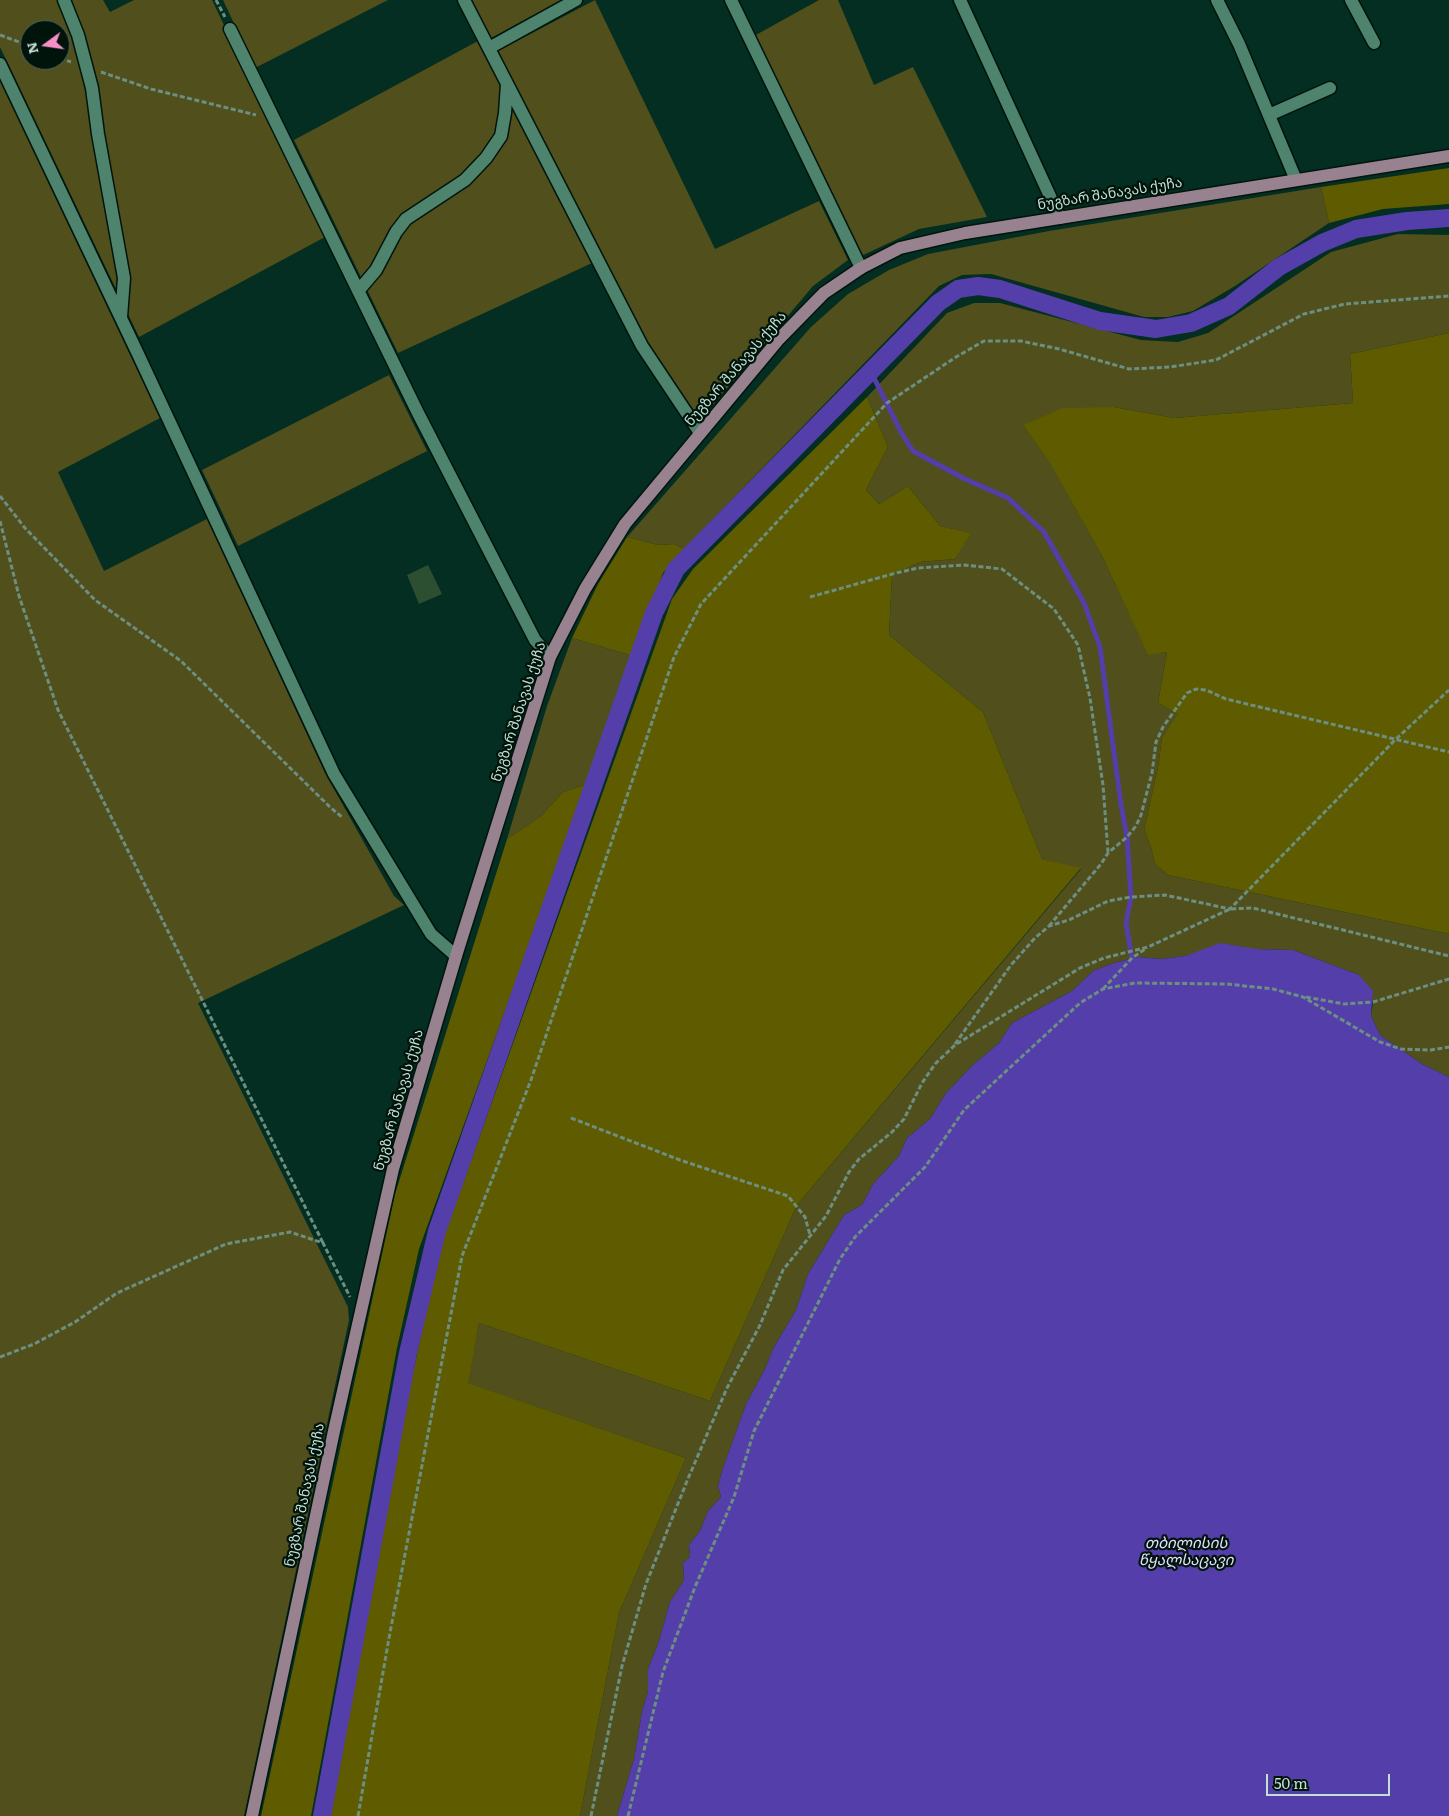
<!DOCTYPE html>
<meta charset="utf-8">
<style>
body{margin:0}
#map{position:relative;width:1449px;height:1816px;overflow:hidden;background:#032e21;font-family:Literata,serif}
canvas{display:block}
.north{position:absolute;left:20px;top:20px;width:50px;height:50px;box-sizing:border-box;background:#01140c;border:1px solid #4f655b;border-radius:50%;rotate:256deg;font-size:14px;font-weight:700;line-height:20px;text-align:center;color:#c3ded2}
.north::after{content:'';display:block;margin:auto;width:18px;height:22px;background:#f98fc9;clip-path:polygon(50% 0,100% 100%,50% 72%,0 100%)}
.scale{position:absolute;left:1266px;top:1774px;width:124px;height:22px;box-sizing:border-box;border:2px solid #c3ded2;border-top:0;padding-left:6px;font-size:15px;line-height:18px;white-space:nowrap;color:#c3ded2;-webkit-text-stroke:4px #01140c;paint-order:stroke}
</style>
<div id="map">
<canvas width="1449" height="1816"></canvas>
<div class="north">N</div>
<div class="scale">50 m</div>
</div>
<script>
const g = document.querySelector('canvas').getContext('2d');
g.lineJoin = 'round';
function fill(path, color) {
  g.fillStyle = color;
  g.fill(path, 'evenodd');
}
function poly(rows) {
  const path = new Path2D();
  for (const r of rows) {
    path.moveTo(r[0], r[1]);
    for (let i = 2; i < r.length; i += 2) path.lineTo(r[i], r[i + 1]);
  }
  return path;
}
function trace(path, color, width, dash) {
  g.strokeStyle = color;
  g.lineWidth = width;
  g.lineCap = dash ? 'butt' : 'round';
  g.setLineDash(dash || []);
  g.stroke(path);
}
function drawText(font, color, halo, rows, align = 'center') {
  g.font = font + ' Literata,"Noto Sans Georgian",serif';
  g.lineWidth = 4.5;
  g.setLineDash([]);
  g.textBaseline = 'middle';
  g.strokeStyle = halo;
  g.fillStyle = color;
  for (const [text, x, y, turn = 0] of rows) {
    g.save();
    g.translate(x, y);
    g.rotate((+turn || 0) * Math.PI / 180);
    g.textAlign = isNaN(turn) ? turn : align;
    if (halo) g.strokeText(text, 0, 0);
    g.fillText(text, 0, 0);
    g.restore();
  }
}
fill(poly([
 [0,0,103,0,110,12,134,0,212,0,325,237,139,337,0,47],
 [30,30,60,30,60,60,30,60],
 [223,0,388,0,255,68],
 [471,0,561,0,491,38],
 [595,0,715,249,819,201,848,260,813,286,700,420,647,341,498,51],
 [819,0,838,0,874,85,913,67,987,217,919,229,861,256,754,36],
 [478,41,592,263,398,353,294,140],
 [0,81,160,418,58,472,104,571,207,519,325,773,394,896,404,905,198,1003,348,1307,349,1320,244,1816,0,1816],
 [1321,187,1329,223,1235,286,1193,311,1168,317,1144,317,991,274,962,275,939,286,684,549,674,544,658,545,627,537,811,327,848,294,889,270,928,254,1049,231],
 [1398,234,1449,235,1449,333,1350,354,1353,403,1174,418,1114,407,1023,425,1050,462,1102,556,1148,654,1167,652,1158,703,1179,714,1162,738,1158,767,1144,830,1151,847,1155,864,1168,875,1449,934,1449,1077,1422,1064,1380,1035,1371,1016,1373,1002,1359,975,1293,950,1257,949,1196,953,1185,956,1161,959,1138,957,1114,963,1093,971,1072,991,1012,1023,999,1043,973,1065,946,1093,930,1119,907,1138,899,1156,873,1184,862,1205,844,1215,808,1274,796,1310,773,1349,765,1369,746,1404,722,1471,718,1486,721,1497,708,1511,700,1531,689,1545,690,1557,683,1563,684,1580,670,1602,658,1644,648,1669,648,1691,642,1712,634,1759,617,1816,580,1816,619,1613,686,1458,467,1383,479,1323,710,1401,797,1205,1081,869,1042,859,983,712,889,635,892,575,920,562,955,559,970,533,940,526,908,486,879,504,866,490,888,447,867,397,947,313,974,303,1000,303,1141,340,1178,342,1208,333,1331,252],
 [389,375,427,451,238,546,202,470],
 [572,638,633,656,587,784,563,792,541,816,507,839,547,706]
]), '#514f1c');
fill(poly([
 [1449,168,1449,204,1383,209,1329,223,1321,187],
 [1449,333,1449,934,1168,875,1155,864,1151,847,1144,830,1158,767,1162,738,1178,714,1158,703,1167,652,1148,655,1102,556,1050,463,1023,425,1063,408,1114,407,1174,418,1353,403,1350,354],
 [867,397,888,447,866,490,879,504,908,486,940,526,971,533,955,559,920,562,892,575,889,635,983,712,1042,859,1081,868,797,1205,710,1401,479,1323,468,1383,686,1458,619,1613,580,1816,327,1816,388,1491,439,1250,672,599,693,569],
 [627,537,658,545,674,544,684,549,663,573,633,656,572,638,598,584],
 [587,784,419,1249,397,1348,311,1816,261,1816,395,1194,507,839,541,816,563,792]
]), '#5f5b00');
fill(poly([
 [1220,943,1257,949,1293,950,1359,975,1373,991,1371,1016,1380,1035,1422,1064,1449,1077,1449,1816,617,1816,634,1759,642,1712,648,1691,648,1669,658,1644,670,1602,684,1580,683,1563,690,1557,689,1545,700,1531,708,1511,721,1497,718,1486,722,1471,746,1404,765,1369,773,1349,796,1310,808,1274,844,1215,862,1205,873,1184,899,1156,907,1138,930,1119,946,1093,973,1065,999,1043,1012,1023,1072,991,1093,971,1114,963,1138,957,1161,959,1185,956]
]), '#543eaa');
trace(poly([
 [871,372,902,434,913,451,963,478,1008,498,1044,532,1084,603,1100,647,1121,805,1127,837,1131,897,1126,923,1133,965]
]), '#543eaa', 5);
trace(poly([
 [322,1816,408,1353,437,1231,654,613,676,569,938,303,958,289,978,286,1000,289,1100,321,1156,329,1191,323,1229,306,1279,267,1322,243,1356,229,1407,221,1449,218]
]), '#543eaa', 18);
fill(poly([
 [428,565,442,594,419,604,407,575]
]), '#2c4f31');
const minor = poly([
 [64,0,78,35,92,88,98,134,124,278,121,317],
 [464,0,642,346,700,433],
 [731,0,861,268],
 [960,0,1060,218],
 [1217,0,1239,44,1296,180],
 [1351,0,1374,43],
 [230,29,418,413,535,640,550,657],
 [489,48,576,0],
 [0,64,138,354,334,774,431,934,456,956],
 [1269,115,1330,88],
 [359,290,376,270,396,232,406,219,465,180,486,158,501,136,505,113,507,84]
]);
const major = poly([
 [252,1816,334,1431,393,1169,456,956,550,657,585,589,625,524,779,339,824,293,861,268,900,248,965,233,1449,156]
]);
trace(minor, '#00150c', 15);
trace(major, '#00150c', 15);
trace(poly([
 [216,0,225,17],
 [0,35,30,46],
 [60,58,71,62],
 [101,72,151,89,256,115],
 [0,496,25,528,95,600,181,661,330,807,343,818],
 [0,521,19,596,58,710,323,1243],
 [810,597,896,573,918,568,963,565,1002,569,1054,609,1078,645,1090,698,1103,785,1108,852],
 [1049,926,1101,864,1108,853,1127,837,1136,826,1141,815,1152,773,1156,742,1163,727,1187,693,1196,689,1206,690,1226,699,1449,752],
 [1103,989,1132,958,1145,949],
 [1306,997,1344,1004,1373,1002,1449,979],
 [955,1044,1011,965,1035,938,1049,926,1069,920,1108,901,1131,897,1165,895,1230,909,1396,739,1449,690],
 [571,1118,680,1160,788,1196,805,1217,810,1235],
 [0,1357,34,1344,75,1322,117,1293,226,1244,290,1232,323,1243,350,1297],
 [358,1816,389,1638,462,1256,531,1080,674,657,701,604,887,403,956,357,984,341,1021,341,1059,349,1129,369,1170,367,1216,360,1304,314,1345,304,1449,296],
 [591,1816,622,1666,646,1584,687,1481,727,1388,760,1325,783,1270,826,1216,849,1172,859,1159,892,1132,904,1119,922,1083,935,1064,955,1045,1080,968,1104,958,1148,947,1230,909,1253,908,1449,956],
 [628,1816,663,1672,695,1587,734,1497,754,1431,840,1259,855,1237,925,1167,964,1110,1080,1003,1103,989,1135,983,1227,984,1273,989,1303,997,1380,1042,1401,1049,1431,1050,1449,1047]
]), '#6c8f82', 3, [5, 2.5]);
trace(minor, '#4e836e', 12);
trace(major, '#988290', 12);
drawText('14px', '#c3ded2', '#01140c', [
 ["ნუგზარ შანავას ქუჩა",1110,194,-9],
 ["ნუგზარ შანავას ქუჩა",736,369,-49],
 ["ნუგზარ შანავას ქუჩა",519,712,-72],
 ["ნუგზარ შანავას ქუჩა",399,1100,-74],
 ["ნუგზარ შანავას ქუჩა",305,1495,-78]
]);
drawText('italic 15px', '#e0dffc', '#01140c', [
 ["თბილისის",1186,1544],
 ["წყალსაცავი",1186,1561]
]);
</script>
